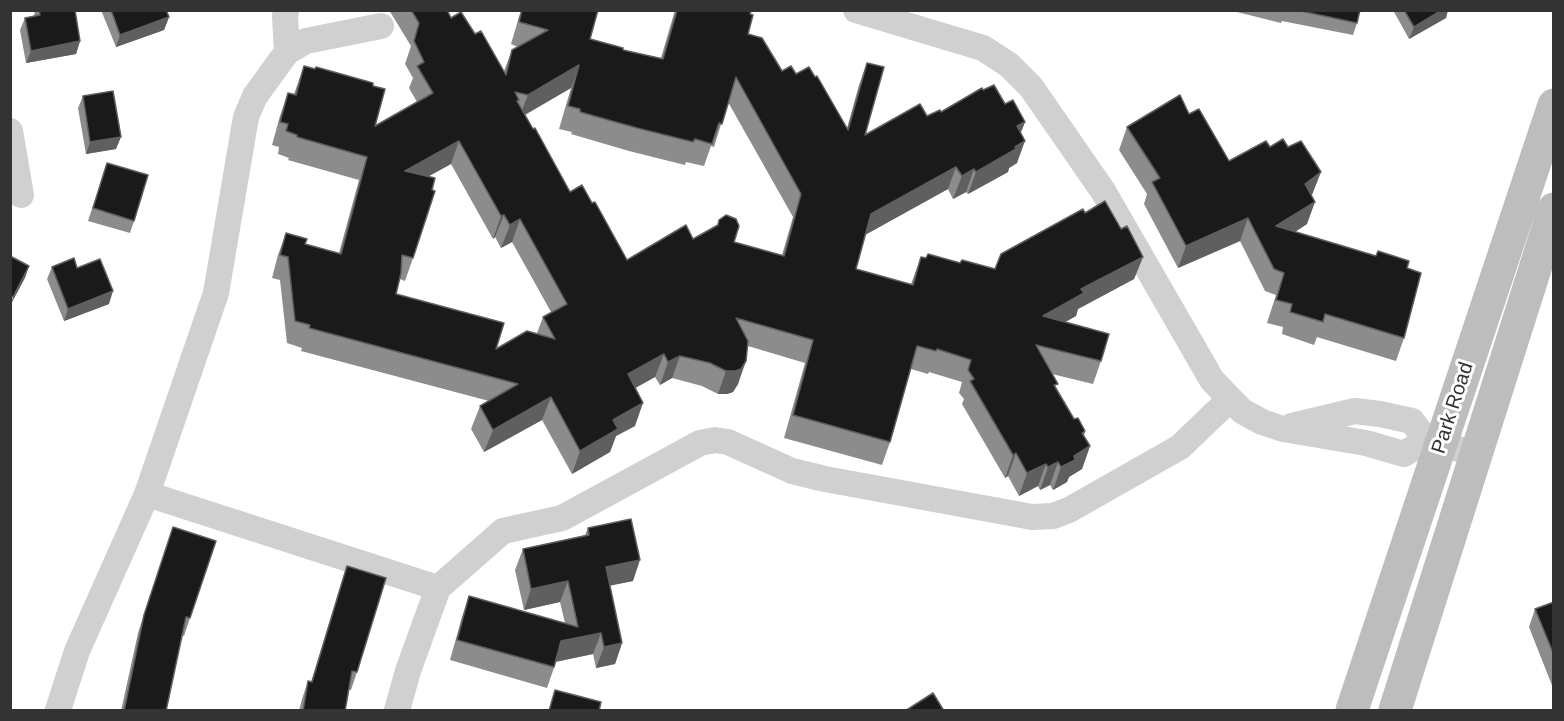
<!DOCTYPE html>
<style>
body{margin:0}
#map{position:relative;width:1564px;height:721px;overflow:hidden;background:#fff;font-family:Helvetica,sans-serif}
canvas{display:block}
.frame{position:absolute;inset:0;border:12px solid #333;pointer-events:none}
</style>
<div id="map">
<canvas width="1564" height="721"></canvas>
<div class="frame"></div>
</div>
<script>
const g = document.querySelector('canvas').getContext('2d');
g.lineJoin = 'round';
function poly(rows) {
  const path = new Path2D();
  for (const r of rows) {
    path.moveTo(r[0], r[1]);
    for (let i = 2; i < r.length; i += 2) path.lineTo(r[i], r[i + 1]);
  }
  return path;
}
function trace(path, color, width, dash) {
  g.strokeStyle = color;
  g.lineWidth = width;
  g.lineCap = dash ? 'butt' : 'round';
  g.setLineDash(dash || []);
  g.stroke(path);
}
function fill(path, color) {
  g.fillStyle = color;
  g.fill(path, 'evenodd');
}
function drawText(font, color, halo, rows, align = 'center') {
  g.font = font + ' Helvetica,sans-serif';
  g.lineWidth = 6;
  g.setLineDash([]);
  g.textBaseline = 'middle';
  g.strokeStyle = halo;
  g.fillStyle = color;
  for (const [text, x, y, turn = 0] of rows) {
    g.save();
    g.translate(x, y);
    g.rotate((+turn || 0) * Math.PI / 180);
    g.textAlign = isNaN(turn) ? turn : align;
    if (halo) g.strokeText(text, 0, 0);
    g.fillText(text, 0, 0);
    g.restore();
  }
}
trace(poly([
 [286,10,285,16,287,52,306,41,381,26],
 [856,10,983,48,1009,65,1031,87,1103,191,1212,380,1242,411,1262,422,1283,429,1366,443,1404,454,1426,440],
 [10,131,21,195],
 [1292,426,1355,411,1380,414,1412,421,1426,440,1476,454],
 [147,494,438,588,503,531,562,518,700,443,715,440,728,442,792,471,825,479,1032,517,1053,516,1069,510,1180,447,1229,400],
 [58,710,77,651,147,494,216,293,246,117,255,96,287,52],
 [397,710,408,671,438,588]
]), '#d0d0d0', 26);
trace(poly([
 [1352,710,1554,105],
 [1395,710,1554,209]
]), '#bdbdbd', 33);
fill(poly([
 [35,10,75,10,80,41,76,54,26,63,20,30,25,18,34,16],
 [101,10,166,10,169,17,164,30,116,47],
 [389,10,447,10,451,18,475,34,504,71,512,50,518,47,511,44,521,10,598,10,590,39,623,50,661,58,675,10,751,10,748,34,782,71,815,77,847,128,859,85,867,63,865,135,941,112,983,90,1005,104,1025,122,1021,132,1017,163,1009,168,1008,172,968,194,966,192,953,199,948,189,865,235,856,269,911,284,921,257,995,269,1085,213,1121,229,1143,257,1134,279,1078,309,1076,316,1065,322,1101,361,1093,384,1052,374,1056,388,1074,419,1085,431,1084,436,1090,446,1082,469,1069,477,1067,482,1053,490,1050,485,1040,490,1038,486,1019,496,1008,476,1005,478,962,404,964,399,959,393,962,382,929,372,928,374,911,369,890,442,882,465,784,438,805,363,748,346,738,384,733,392,727,394,718,394,702,386,672,378,660,385,655,377,635,388,635,426,616,436,610,452,572,474,542,420,484,452,471,429,480,406,489,401,301,351,302,348,287,343,280,280,272,278,278,255,286,233,305,244,339,253,359,180,288,160,289,158,278,154,279,147,272,145,280,116,288,93,294,94,304,66,373,86,375,126,417,102,409,88,413,78,405,64,411,46],
 [571,88,559,129,572,132,571,134,629,151,685,165,686,162,704,166,711,146,714,147,728,102,793,217,782,255,734,242,719,220,717,226,693,239,627,260,592,203,570,192,525,115],
 [451,164,493,239,495,237,501,248,512,242,551,312,543,317,537,333,496,349,396,294,400,279,405,281,413,258,427,176],
 [1234,10,1360,10,1357,23,1353,35,1282,21,1281,23,1233,11],
 [1393,10,1448,10,1446,18,1409,39],
 [83,96,116,149,86,154,78,108],
 [1189,114,1229,161,1270,147,1312,195,1307,224,1295,232,1407,268,1404,338,1396,361,1317,337,1314,345,1282,334,1283,327,1267,323,1276,295,1265,291,1240,241,1178,268,1144,204,1147,194,1119,150,1127,127],
 [107,163,134,221,130,233,88,221],
 [52,267,109,304,64,321,47,279],
 [173,527,190,618,184,636,182,635,166,711,121,711,138,633],
 [588,528,633,581,610,585,622,643,615,664,596,668,593,654,556,662,547,688,450,660,462,617,469,596,565,623,560,602,524,610,515,570,523,549,585,535],
 [347,566,357,672,351,690,349,690,345,711,299,711,302,699,308,681,311,682,341,584],
 [1554,602,1554,688,1553,688,1529,627,1535,609]
]), '#8c8c8c');
fill(poly([
 [1442,10,1448,10,1446,18,1409,39,1414,27],
 [169,17,164,30,116,47,120,35],
 [80,41,76,54,26,63,31,51],
 [579,65,571,88,519,118,528,95],
 [1025,122,1016,145,1017,126],
 [121,137,116,149,86,154,90,142],
 [459,141,451,164,397,194,405,171],
 [1025,141,1017,163,1009,168,1008,172,968,194,976,172],
 [956,167,948,189,863,236,871,214],
 [974,169,966,192,953,199,962,176],
 [1321,172,1312,195,1297,206,1305,184],
 [1315,202,1307,224,1268,249,1276,226],
 [504,215,495,237,493,239,501,216],
 [1248,218,1240,241,1178,268,1186,246],
 [520,219,512,242,501,248,510,225],
 [1143,257,1134,279,1078,309,1076,316,1035,339,1043,316,1081,289],
 [29,266,25,278,10,306,13,297],
 [113,291,109,304,64,321,68,309],
 [664,354,655,377,619,397,628,374],
 [680,356,672,378,660,385,668,362],
 [746,361,738,384,733,392,727,394,718,394,726,371],
 [551,397,542,420,484,452,493,430],
 [643,403,635,426,616,436,610,452,572,474,580,451,613,420],
 [1085,431,1077,454,1090,446,1082,469,1069,477,1067,482,1053,490,1061,467,1082,433],
 [1016,453,1008,476,1005,478,1013,455],
 [1058,462,1050,485,1040,490,1048,467],
 [1046,464,1038,486,1019,496,1027,473],
 [640,560,633,581,599,588,606,567],
 [568,581,560,602,524,610,531,589],
 [601,633,593,654,554,662,561,641],
 [622,643,615,664,596,668,604,647]
]), '#5f5f5f');
const building = poly([
 [39,10,75,10,80,41,31,51,25,18,40,15,39,10],
 [111,10,166,10,169,17,120,35,111,10],
 [411,10,447,10,451,18,461,12,475,34,481,31,506,75,512,50,548,30,519,22,522,10,598,10,590,39,623,48,623,50,663,59,677,10,751,10,750,14,753,15,748,34,762,38,782,71,791,66,796,74,809,67,815,77,817,76,848,130,867,63,884,67,865,135,920,104,927,116,940,110,941,112,982,88,983,90,994,85,1005,104,1013,100,1025,122,1017,126,1025,141,1015,147,1016,149,976,172,974,169,962,176,956,167,871,214,856,269,913,285,921,257,926,258,928,254,960,263,962,260,995,269,1001,254,1083,209,1085,213,1105,201,1121,229,1127,226,1143,257,1081,289,1084,293,1043,316,1109,334,1101,361,1036,345,1058,384,1054,385,1074,419,1078,418,1085,431,1082,433,1090,446,1074,456,1075,460,1061,467,1058,462,1048,467,1046,464,1027,473,1016,453,1013,455,970,381,974,379,968,370,971,360,937,349,936,351,917,346,890,442,793,415,813,340,736,318,748,341,746,361,741,369,735,371,726,371,710,363,680,356,668,362,664,354,628,374,643,403,613,420,618,429,580,451,551,397,493,430,480,406,518,384,309,328,310,325,295,321,288,257,280,255,286,233,307,239,305,244,341,254,367,157,297,137,297,135,286,131,288,124,280,122,288,93,296,95,304,66,315,69,316,67,373,83,373,86,385,89,375,126,433,93,417,66,424,62,414,41,419,23,411,10],
 [579,65,568,106,580,109,580,112,637,128,693,142,695,139,712,144,719,123,722,124,736,77,801,194,784,256,734,242,739,226,736,219,726,215,719,220,718,225,693,239,686,225,627,260,595,202,592,203,582,185,570,192,535,128,533,129,517,101,519,100,515,92,528,95,579,65],
 [459,141,501,216,504,215,510,225,520,219,567,304,543,317,555,339,527,331,496,349,504,323,396,294,401,273,402,255,413,258,435,191,432,190,435,178,405,171,459,141],
 [1296,10,1360,10,1357,23,1296,10],
 [1404,10,1442,10,1414,27,1404,10],
 [113,91,121,137,90,142,83,96,113,91],
 [1180,95,1189,114,1199,109,1229,161,1266,141,1270,147,1283,139,1288,147,1301,141,1321,172,1305,184,1315,202,1276,226,1376,256,1378,251,1409,261,1407,268,1421,273,1404,338,1325,314,1323,322,1290,312,1292,304,1276,300,1284,273,1274,269,1248,218,1186,246,1152,182,1160,178,1127,127,1180,95],
 [107,163,148,175,134,221,93,208,107,163],
 [10,256,29,266,13,297,10,296,10,256],
 [74,258,77,268,100,259,113,291,68,309,52,267,74,258],
 [631,519,640,560,606,567,622,643,604,647,601,633,561,641,554,667,457,640,469,596,578,627,568,581,531,589,523,549,589,535,588,528,631,519],
 [173,527,216,541,190,618,186,617,166,711,124,711,144,615,173,527],
 [347,566,386,578,357,672,352,671,345,711,303,711,308,681,312,682,347,566],
 [1554,602,1554,655,1535,609,1554,602],
 [555,690,601,702,599,711,549,711,555,690],
 [933,693,944,711,905,711,933,693]
]);
fill(building, '#1a1a1a');
trace(building, '#5f5f5f', 1.5);
drawText('20px', '#333', '#fff', [
 ["Park Road",1453,408,-72]
]);
</script>
